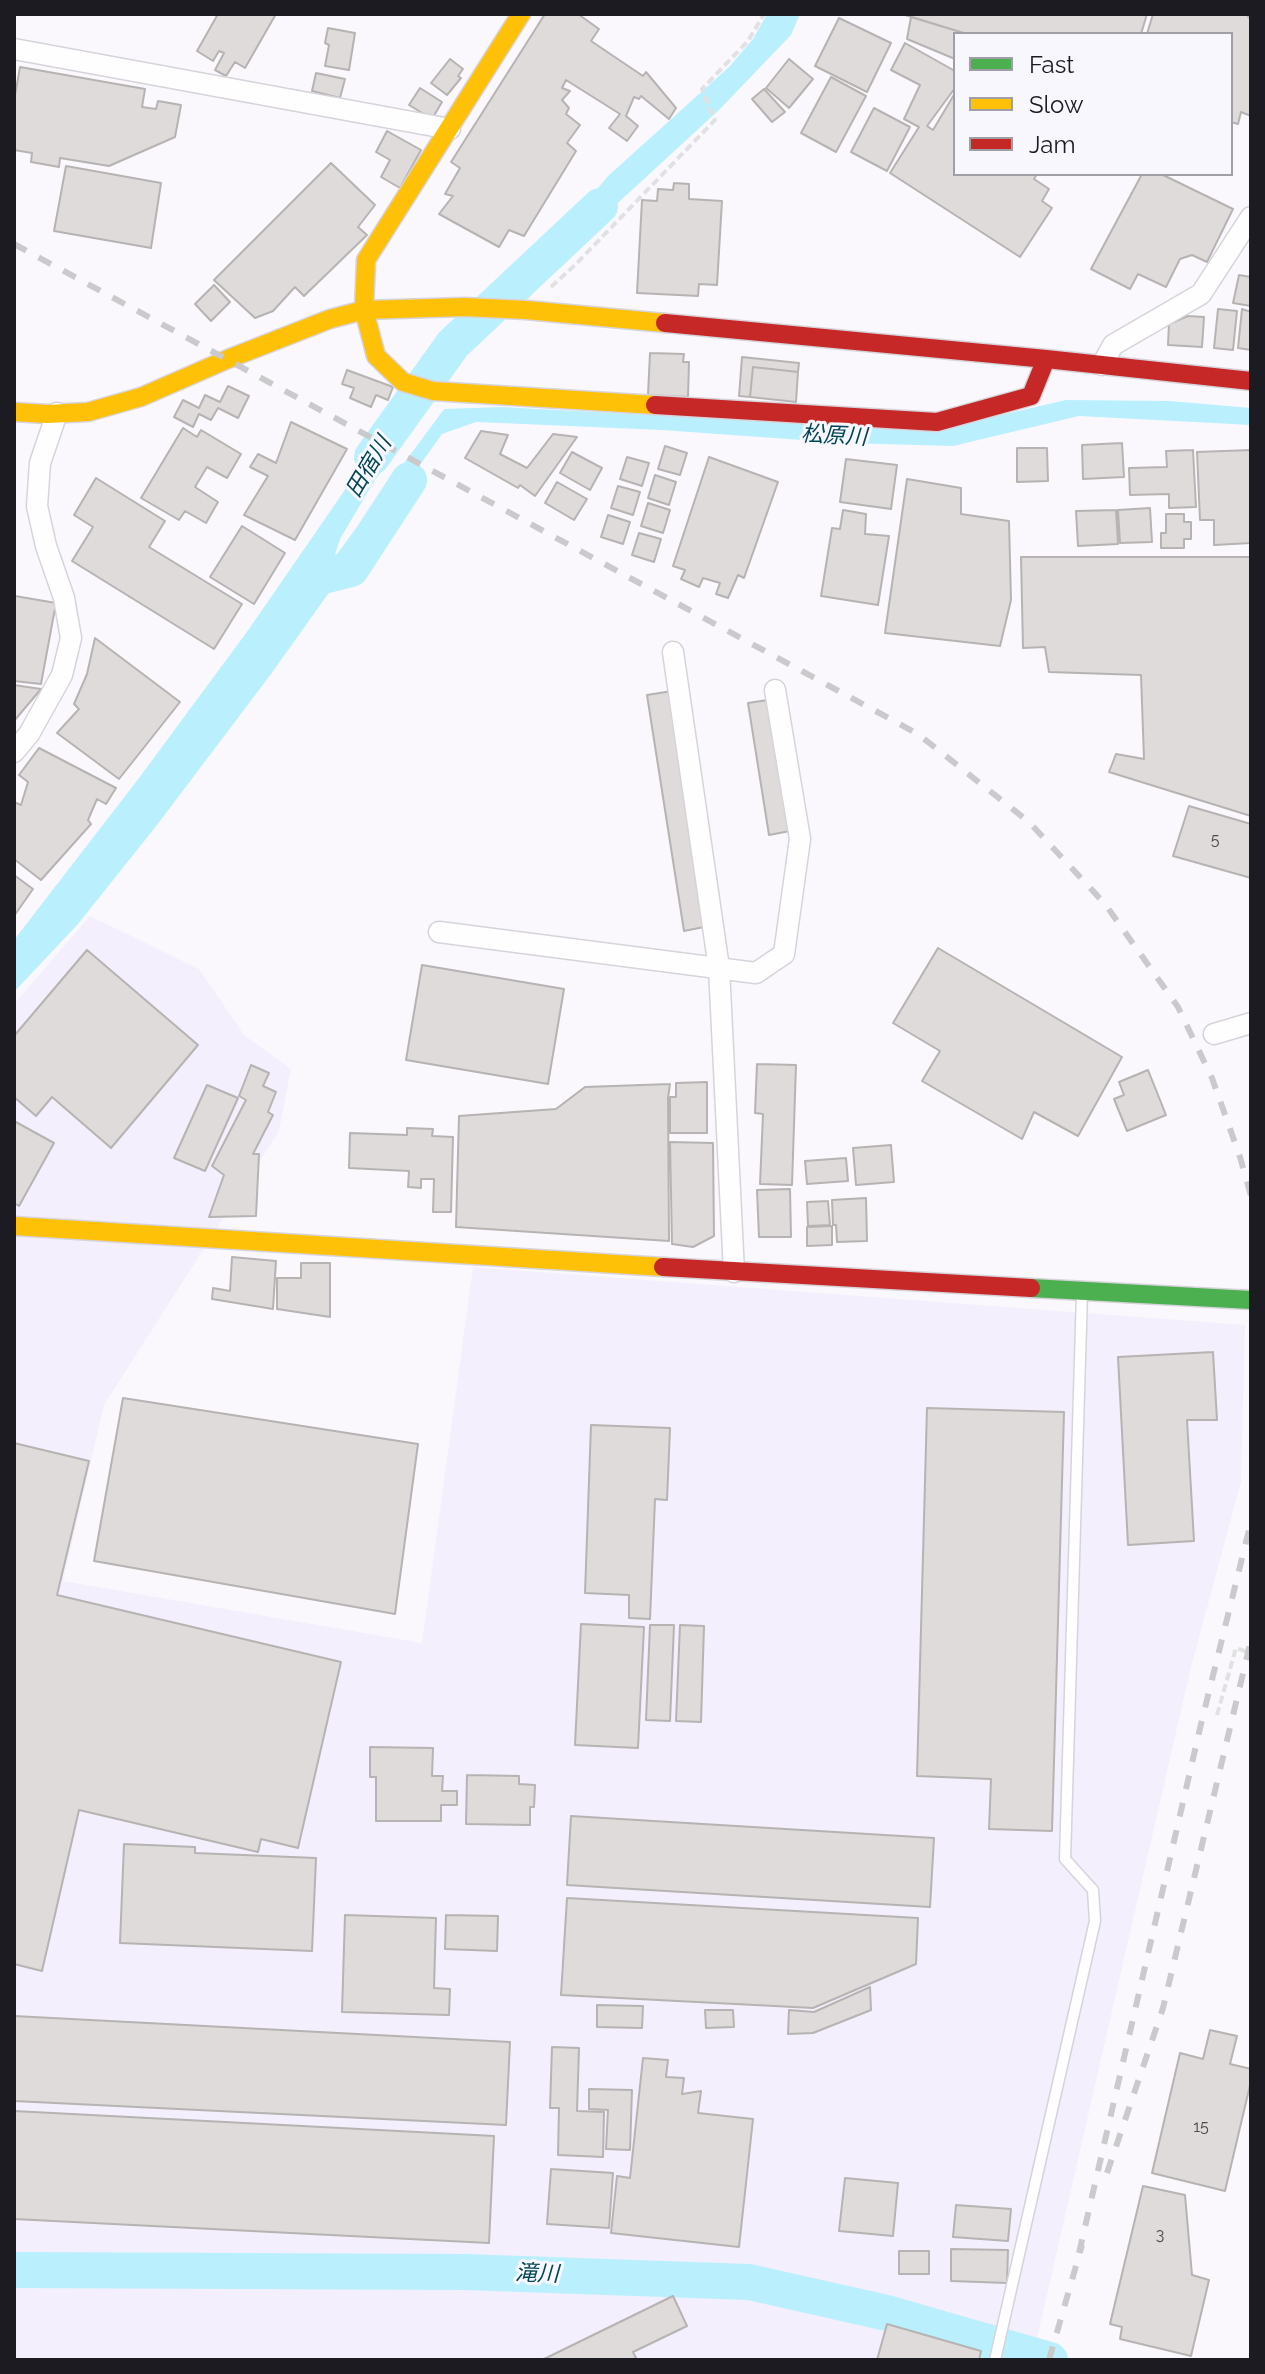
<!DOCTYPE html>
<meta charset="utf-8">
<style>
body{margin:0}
#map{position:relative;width:1265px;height:2374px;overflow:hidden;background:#faf8fd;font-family:Raleway,sans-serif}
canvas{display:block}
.frame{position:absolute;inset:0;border:16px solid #1d1b22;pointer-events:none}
.legend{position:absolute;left:953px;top:32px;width:280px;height:144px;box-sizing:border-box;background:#f9f7fe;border:2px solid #a19fa6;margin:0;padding:10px 14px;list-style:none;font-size:24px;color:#1d1b22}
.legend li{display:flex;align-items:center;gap:16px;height:40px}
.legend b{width:40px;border:2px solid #a19fa6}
</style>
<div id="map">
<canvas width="1265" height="2374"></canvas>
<div class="frame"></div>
<ul class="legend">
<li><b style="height:10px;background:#4caf50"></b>Fast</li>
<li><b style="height:10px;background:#ffc107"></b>Slow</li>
<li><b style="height:10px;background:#c62828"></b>Jam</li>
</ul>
</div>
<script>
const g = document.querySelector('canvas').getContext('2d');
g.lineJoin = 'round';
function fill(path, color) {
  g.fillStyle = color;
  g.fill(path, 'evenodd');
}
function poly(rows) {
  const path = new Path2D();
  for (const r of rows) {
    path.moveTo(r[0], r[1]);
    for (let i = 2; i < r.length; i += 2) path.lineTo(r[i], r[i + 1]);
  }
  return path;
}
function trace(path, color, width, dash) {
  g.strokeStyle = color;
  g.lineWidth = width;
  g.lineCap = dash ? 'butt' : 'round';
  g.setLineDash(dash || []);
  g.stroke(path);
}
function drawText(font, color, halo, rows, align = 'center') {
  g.font = font + ' Raleway,"Noto Sans JP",sans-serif';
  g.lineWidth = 6;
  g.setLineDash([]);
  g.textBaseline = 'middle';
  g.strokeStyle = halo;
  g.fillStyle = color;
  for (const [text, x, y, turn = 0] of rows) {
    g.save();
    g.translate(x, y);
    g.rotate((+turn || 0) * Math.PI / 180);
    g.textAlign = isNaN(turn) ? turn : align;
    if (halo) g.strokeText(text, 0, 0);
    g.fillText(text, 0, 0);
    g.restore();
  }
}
fill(poly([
 [90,916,199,969,244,1035,291,1069,279,1131,104,1405,63,1581,422,1643,473,1267,1245,1325,1241,1482,1191,1667,1032,2360,14,2360,14,1004]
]), '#f3effc');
fill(poly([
 [767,14,800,14,791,35,719,110,570,247,559,235,608,176,729,67,753,39],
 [1066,400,1170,401,1251,408,1251,425,1079,416,953,446,844,443,662,430,476,422,442,434,271,674,157,825,78,924,14,992,14,940,139,778,249,629,393,420,431,402,373,483,340,539,334,558,444,409,501,407,936,430]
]), '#baf0fd');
trace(poly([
 [372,457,453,344,600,206],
 [307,580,351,569,409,480],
 [14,2270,465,2272,749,2282,887,2313,1050,2360]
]), '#baf0fd', 36);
const building = poly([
 [218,14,276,14,245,68,235,62,226,76,215,70,224,53,219,51,213,61,197,51,218,14],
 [545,14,578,14,599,29,591,41,643,76,646,72,676,108,669,119,641,96,639,99,634,97,626,116,638,126,627,141,609,128,620,114,566,80,562,88,570,91,562,100,569,108,566,114,580,125,567,143,576,151,524,236,509,230,499,247,439,214,453,196,445,194,460,168,451,162,545,14],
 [902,14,1147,14,1141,34,967,34,902,14],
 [1153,14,1249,14,1248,17,1251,18,1251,116,1241,112,1238,124,1231,122,1231,34,1147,34,1153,14],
 [911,17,967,34,955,34,955,59,907,39,911,17],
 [839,18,891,43,867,92,815,66,839,18],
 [328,28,355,33,349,70,325,66,329,45,325,43,328,28],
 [905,43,955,71,955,88,927,126,933,130,955,93,955,174,1037,174,1034,179,1049,189,1042,201,1052,208,1020,257,890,173,919,127,904,119,920,85,891,70,905,43],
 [450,59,463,69,458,76,461,78,447,95,431,83,450,59],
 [789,59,813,79,789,108,766,88,789,59],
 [20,67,145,89,142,107,156,109,158,101,181,105,175,137,109,166,60,158,59,167,31,162,32,153,14,150,14,101,20,67],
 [316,73,345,79,340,98,312,91,316,73],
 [831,77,866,96,836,152,801,133,831,77],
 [420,88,442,102,432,119,409,105,420,88],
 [764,89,785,112,772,122,752,99,764,89],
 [874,108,910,127,887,171,851,152,874,108],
 [387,131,421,150,400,188,381,177,390,160,376,152,387,131],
 [331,163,375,205,358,227,367,235,304,296,295,287,273,311,255,318,214,280,331,163],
 [66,166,161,183,151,248,54,231,66,166],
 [1142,174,1161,174,1233,209,1207,262,1192,255,1180,259,1166,287,1138,274,1130,289,1091,269,1142,174],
 [674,183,689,184,689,199,722,201,717,285,699,284,698,296,637,293,642,200,657,201,658,189,673,190,674,183],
 [1239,275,1251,277,1251,306,1233,303,1239,275],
 [214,285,230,302,211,321,195,304,214,285],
 [1218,309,1237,311,1233,350,1214,348,1218,309],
 [1242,309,1251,312,1251,350,1238,348,1242,309],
 [1188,316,1204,317,1202,347,1168,345,1169,324,1188,316],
 [650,353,684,354,683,362,689,362,688,397,648,395,650,353],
 [742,357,799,363,798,372,753,367,750,397,739,396,742,357],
 [753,367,798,372,796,402,750,397,753,367],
 [347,370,393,387,388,400,376,395,371,407,350,398,354,388,342,384,347,370],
 [228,386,249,396,238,418,218,408,211,420,199,414,193,427,174,417,183,400,199,408,205,395,220,402,228,386],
 [291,422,347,449,295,540,244,515,268,476,250,467,258,454,276,463,291,422],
 [183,428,197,437,201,430,241,454,227,478,207,467,195,487,218,502,206,523,185,511,179,520,141,498,183,428],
 [481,431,508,435,500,454,527,468,553,434,577,437,535,496,520,485,518,488,465,458,481,431],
 [1122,443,1124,477,1083,479,1082,445,1122,443],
 [665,446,687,453,680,475,658,469,665,446],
 [1017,448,1047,448,1048,481,1017,482,1017,448],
 [1193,450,1196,507,1169,508,1169,494,1130,495,1129,468,1167,467,1166,451,1193,450],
 [1251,450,1251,543,1214,545,1214,520,1200,520,1197,452,1251,450],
 [572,452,602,468,590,490,560,473,572,452],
 [627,457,649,463,642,486,620,479,627,457],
 [709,457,778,482,744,578,738,575,728,598,716,594,720,583,703,578,699,587,681,579,685,570,673,566,709,457],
 [846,459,897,465,891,509,840,502,846,459],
 [655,475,676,482,669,505,648,498,655,475],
 [96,478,165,521,149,547,242,604,214,649,72,561,93,527,74,515,96,478],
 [907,479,961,488,961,514,1009,521,1011,600,1000,646,885,633,907,479],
 [557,482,587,499,574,520,545,503,557,482],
 [618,486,640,492,633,515,611,508,618,486],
 [648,503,670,510,663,533,641,526,648,503],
 [1150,508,1152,542,1120,543,1118,510,1150,508],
 [843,510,866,514,865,534,889,536,878,605,821,596,832,528,840,529,843,510],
 [1116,510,1118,544,1078,546,1076,511,1116,510],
 [1166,514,1184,514,1184,522,1191,522,1191,539,1184,539,1184,548,1161,548,1161,533,1166,533,1166,514],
 [608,515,630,522,623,544,601,537,608,515],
 [242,526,285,553,254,604,210,577,242,526],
 [639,533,661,539,654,562,632,555,639,533],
 [1021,557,1251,557,1251,816,1109,772,1116,754,1144,759,1141,675,1049,672,1045,647,1023,648,1021,557],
 [15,596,56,603,41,684,14,681,15,596],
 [95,638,180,702,119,779,57,733,79,709,74,704,87,674,95,638],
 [14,685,41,689,14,721,14,685],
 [672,691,709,926,684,931,647,695,672,691],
 [774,699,795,830,769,835,748,703,774,699],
 [39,748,116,788,106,804,97,799,88,820,91,824,41,880,14,859,14,802,21,805,28,782,19,775,39,748],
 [1189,806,1251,824,1251,878,1173,856,1189,806],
 [14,875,33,889,14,916,14,875],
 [938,948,1122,1057,1078,1136,1034,1112,1022,1139,922,1081,940,1051,893,1023,938,948],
 [87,950,198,1045,111,1148,52,1097,36,1116,14,1097,14,1036,87,950],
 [422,965,564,989,548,1084,406,1060,422,965],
 [757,1064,796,1065,792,1185,760,1184,763,1114,755,1113,757,1064],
 [251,1065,269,1073,263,1086,276,1092,268,1112,273,1115,253,1154,259,1154,256,1216,209,1217,224,1175,212,1166,246,1100,239,1096,251,1065],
 [1148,1070,1166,1115,1127,1131,1114,1099,1124,1095,1119,1082,1148,1070],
 [707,1082,707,1133,670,1133,670,1097,676,1097,676,1083,707,1082],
 [670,1084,668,1098,669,1241,456,1227,459,1116,556,1109,585,1087,670,1084],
 [207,1085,238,1098,205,1171,174,1158,207,1085],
 [14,1121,54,1143,19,1206,14,1203,14,1121],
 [407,1128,433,1129,432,1136,453,1137,451,1212,433,1212,434,1179,421,1179,421,1188,408,1187,409,1171,349,1168,350,1133,407,1135,407,1128],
 [670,1142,713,1143,714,1236,693,1247,672,1244,670,1142],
 [891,1145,894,1182,856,1185,853,1148,891,1145],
 [846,1158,848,1181,807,1184,805,1161,846,1158],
 [790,1189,791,1237,759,1237,757,1190,790,1189],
 [866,1198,867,1241,837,1242,836,1225,833,1225,832,1200,866,1198],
 [828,1201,830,1225,808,1226,807,1202,828,1201],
 [832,1226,832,1245,807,1246,807,1227,832,1226],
 [232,1257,276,1261,273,1309,212,1299,213,1288,230,1291,232,1257],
 [301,1263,330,1263,330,1317,277,1309,277,1278,301,1278,301,1263],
 [1213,1352,1217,1420,1187,1420,1194,1541,1128,1545,1118,1357,1213,1352],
 [123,1398,418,1444,395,1614,94,1561,123,1398],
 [927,1408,1064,1412,1052,1831,989,1829,991,1779,917,1776,927,1408],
 [591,1425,670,1428,667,1500,655,1499,650,1619,629,1618,629,1595,585,1593,591,1425],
 [14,1443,89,1461,57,1595,341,1662,298,1848,261,1839,258,1852,79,1810,42,1971,14,1964,14,1443],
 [581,1624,644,1627,638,1748,575,1745,581,1624],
 [650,1625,674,1625,670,1721,646,1720,650,1625],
 [680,1625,704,1626,701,1722,676,1721,680,1625],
 [370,1747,433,1748,432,1776,443,1776,442,1791,457,1791,457,1805,441,1805,441,1821,376,1821,376,1777,370,1777,370,1747],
 [467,1775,519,1776,519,1784,535,1785,534,1807,530,1807,530,1825,466,1824,467,1775],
 [571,1816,934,1838,930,1907,567,1885,571,1816],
 [124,1844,195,1847,195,1853,316,1858,312,1951,120,1943,124,1844],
 [567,1898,918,1918,916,1964,813,2008,561,1995,567,1898],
 [345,1915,436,1918,434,1988,450,1989,449,2015,342,2012,345,1915],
 [446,1915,498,1916,497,1951,445,1949,446,1915],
 [870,1987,871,2010,813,2033,788,2034,789,2010,814,2012,870,1987],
 [597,2005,643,2006,642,2028,597,2027,597,2005],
 [705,2010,733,2010,734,2027,706,2028,705,2010],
 [14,2016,510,2042,506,2125,14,2101,14,2016],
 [1210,2030,1237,2036,1230,2064,1251,2069,1251,2081,1225,2191,1152,2173,1180,2053,1203,2059,1210,2030],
 [552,2047,579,2048,577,2111,604,2112,603,2157,558,2155,559,2108,550,2108,552,2047],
 [643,2058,668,2060,666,2077,684,2078,682,2094,701,2091,698,2113,753,2119,739,2247,611,2233,617,2176,630,2178,643,2058],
 [589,2089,632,2090,630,2150,606,2149,608,2110,589,2109,589,2089],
 [14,2111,494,2136,489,2243,14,2219,14,2111],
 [551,2169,613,2173,609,2228,547,2224,551,2169],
 [845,2178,898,2183,893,2236,839,2231,845,2178],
 [1143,2186,1185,2195,1192,2275,1209,2280,1191,2356,1120,2339,1122,2327,1110,2324,1143,2186],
 [956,2205,1011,2209,1008,2241,953,2237,956,2205],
 [951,2249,1008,2250,1007,2283,951,2281,951,2249],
 [899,2251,929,2251,929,2274,899,2274,899,2251],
 [673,2296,687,2326,633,2352,637,2360,542,2360,673,2296],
 [887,2324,981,2351,979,2360,877,2360,887,2324]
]);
fill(building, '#dfdbda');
trace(building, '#b6b3b2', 2);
const lane = poly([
 [995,2360,1095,1921,1093,1890,1065,1859,1082,1293]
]);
const street = poly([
 [14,49,450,129],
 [1102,365,1113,345,1201,294,1251,217],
 [673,652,719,968,734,1272],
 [14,752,29,734,62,675,71,638,64,598,46,546,37,506,40,463,57,413],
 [439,932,756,973,784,954,800,839,775,690],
 [1214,1034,1251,1023]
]);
const fast = poly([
 [1031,1288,1251,1300]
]);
const slow = poly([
 [521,14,366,260,364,310,376,356,403,382,433,391,655,405],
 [14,412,47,414,88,412,141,397,228,359,330,319,364,310,464,307,526,310,665,323],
 [14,1226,663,1267]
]);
const jam = poly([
 [665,323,1046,359,1251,381],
 [655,405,937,422,1031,396,1046,359],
 [663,1267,1031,1288]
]);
trace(lane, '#d6d4da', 13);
trace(street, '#d6d4da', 23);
trace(fast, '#d6d4da', 21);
trace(slow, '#d6d4da', 21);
trace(jam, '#d6d4da', 21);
trace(poly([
 [551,287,575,265,715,120,702,89,748,41,764,14],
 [1217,1715,1236,1648,1251,1653]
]), '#e1e1e3', 4, [8, 4]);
trace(lane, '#fefeff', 10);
trace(street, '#fefeff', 20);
trace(fast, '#4caf50', 18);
trace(slow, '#ffc107', 18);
trace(jam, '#c62828', 18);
trace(poly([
 [14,244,918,734,1029,822,1105,904,1178,1007,1212,1078,1240,1157,1251,1196],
 [1107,2173,1163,2008,1251,1640],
 [1079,2253,1201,1724,1251,1522],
 [1049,2360,1082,2245]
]), '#cac9cb', 6, [14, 14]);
drawText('16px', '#4e4b50', null, [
 ["5",1215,840],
 ["15",1201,2127],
 ["3",1160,2235]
]);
drawText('italic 22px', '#004753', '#f9f7fe', [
 ["松原川",834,436,3],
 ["田宿川",369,467,-59],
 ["滝川",537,2274,2]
]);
</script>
